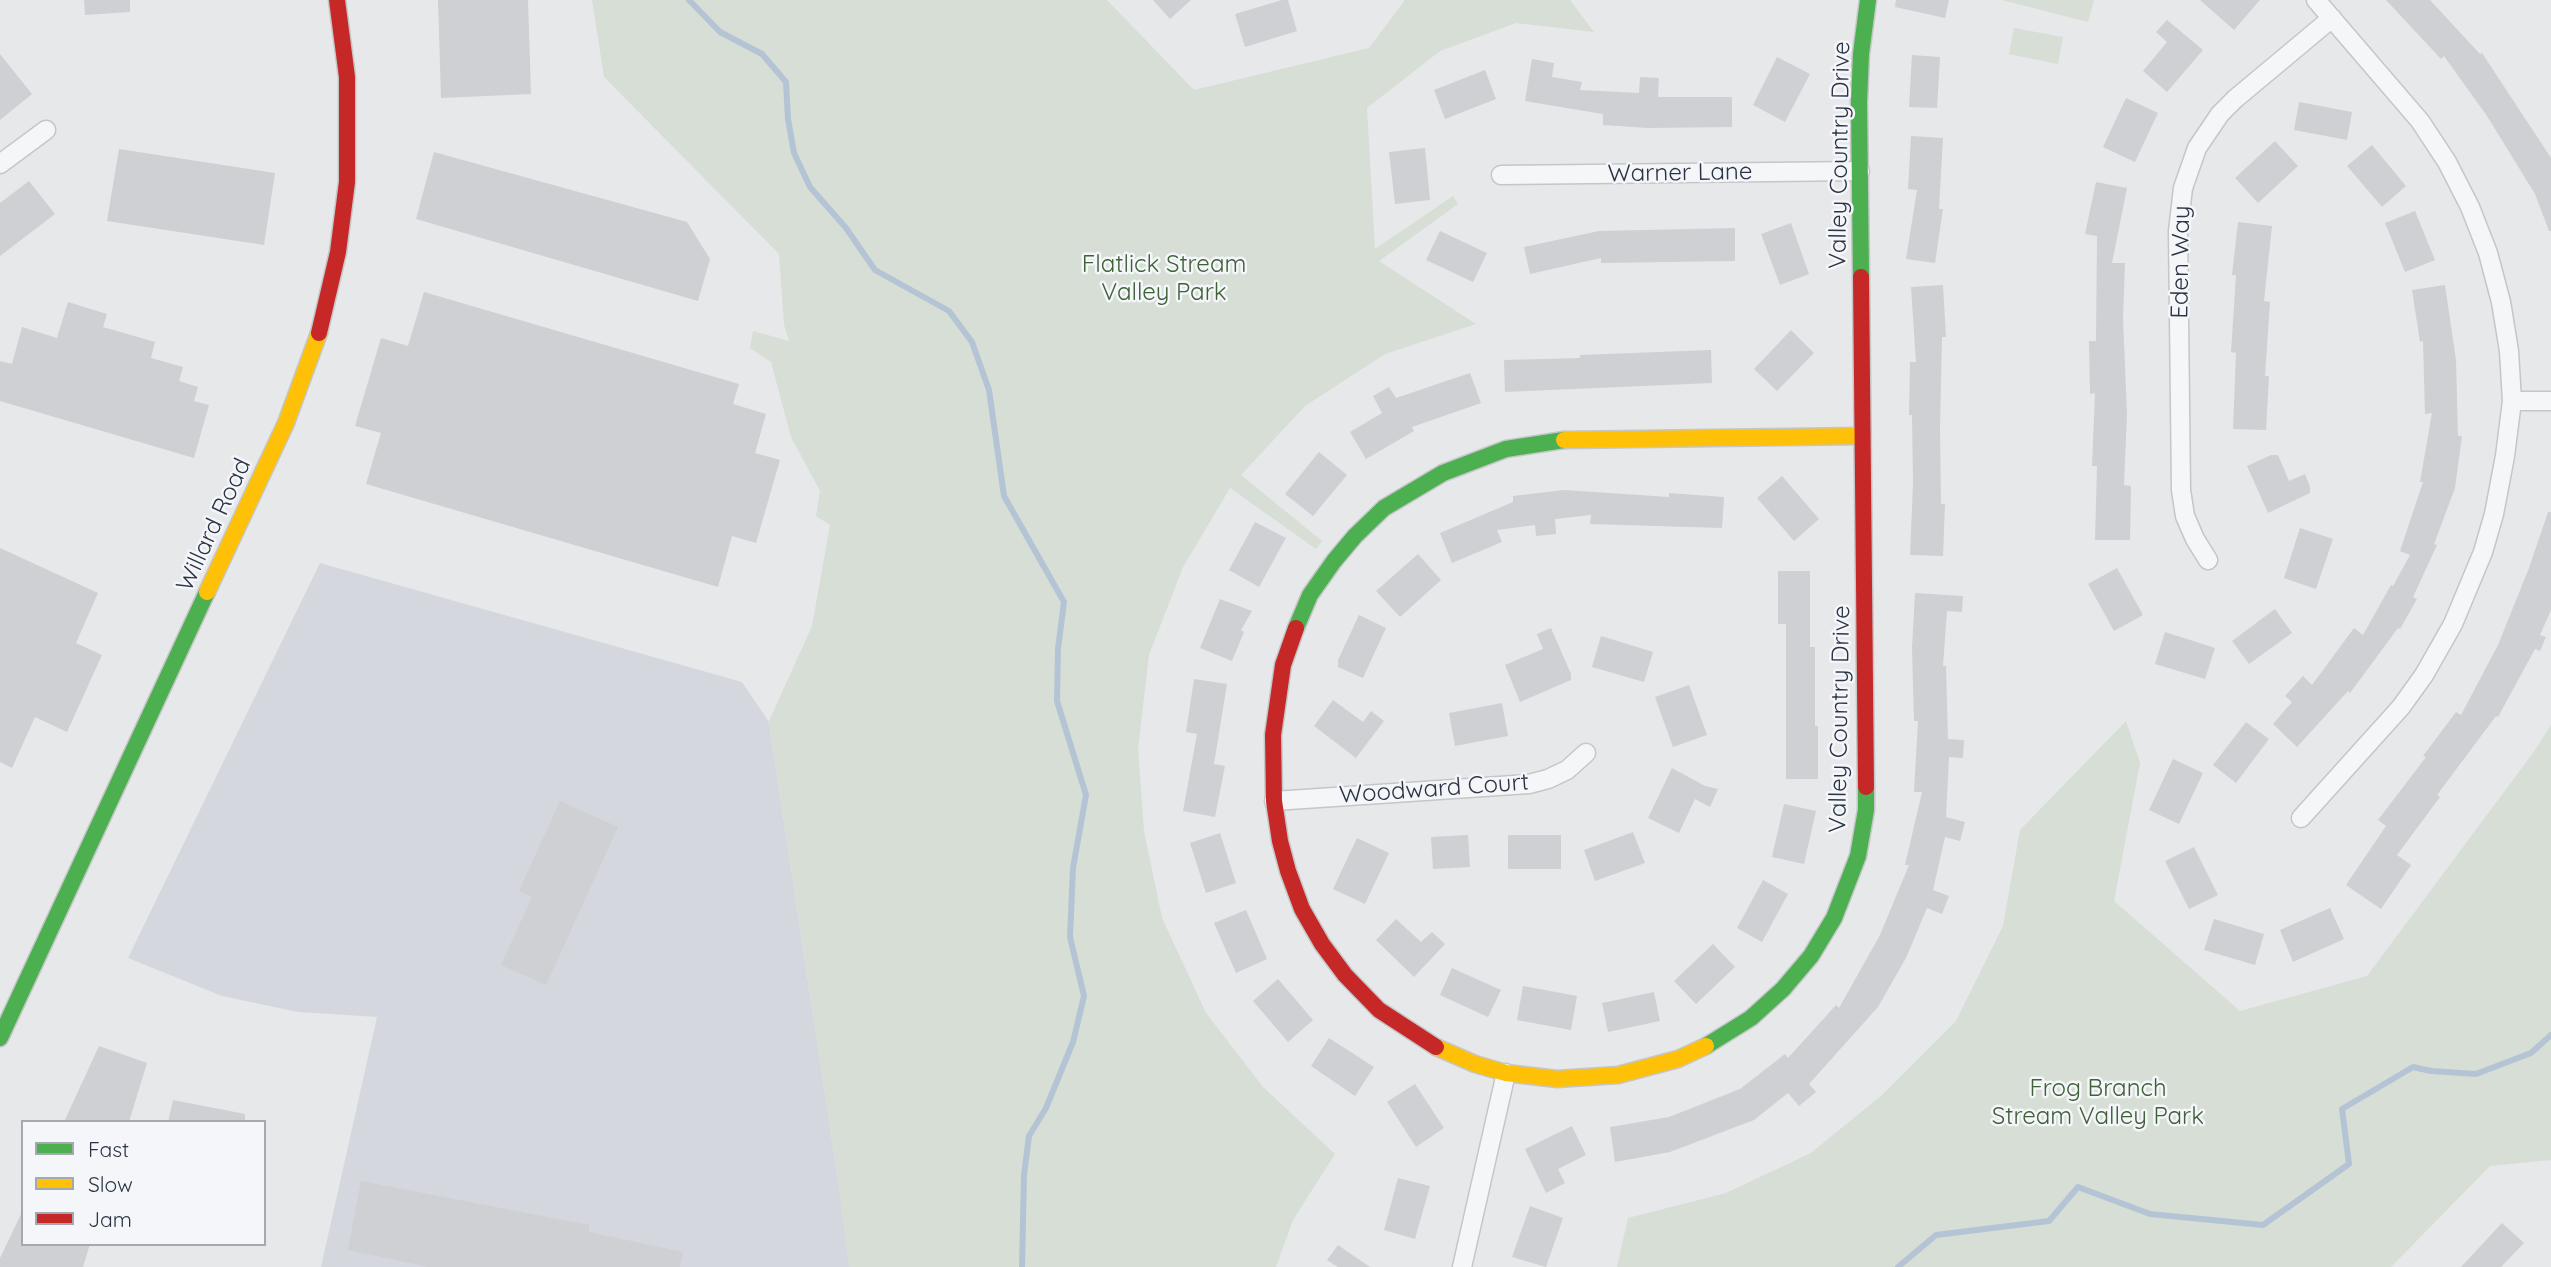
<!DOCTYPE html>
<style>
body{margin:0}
#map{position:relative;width:2551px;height:1267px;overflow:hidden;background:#e6e8ea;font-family:Quicksand,sans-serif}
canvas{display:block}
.legend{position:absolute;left:21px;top:1120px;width:245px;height:126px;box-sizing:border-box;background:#f4f6f9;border:2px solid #a4a8b1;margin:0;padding:9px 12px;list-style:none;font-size:21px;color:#2b3445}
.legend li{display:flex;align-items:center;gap:14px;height:35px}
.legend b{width:35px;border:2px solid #a4a8b1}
</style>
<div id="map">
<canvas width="2551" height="1267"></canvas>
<ul class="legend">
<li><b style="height:9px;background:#4caf50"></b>Fast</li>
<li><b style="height:9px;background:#ffc107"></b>Slow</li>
<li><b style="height:9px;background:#c62828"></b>Jam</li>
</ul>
</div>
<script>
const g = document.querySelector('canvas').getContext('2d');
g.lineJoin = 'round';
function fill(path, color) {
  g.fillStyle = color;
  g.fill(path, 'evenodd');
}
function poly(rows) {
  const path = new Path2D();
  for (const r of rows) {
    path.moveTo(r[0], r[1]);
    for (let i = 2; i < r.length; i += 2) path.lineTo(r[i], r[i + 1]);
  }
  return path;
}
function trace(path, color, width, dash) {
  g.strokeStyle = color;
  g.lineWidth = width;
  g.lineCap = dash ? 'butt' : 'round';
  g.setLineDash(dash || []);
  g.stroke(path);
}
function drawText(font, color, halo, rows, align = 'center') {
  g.font = font + ' Quicksand,sans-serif';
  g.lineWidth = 5;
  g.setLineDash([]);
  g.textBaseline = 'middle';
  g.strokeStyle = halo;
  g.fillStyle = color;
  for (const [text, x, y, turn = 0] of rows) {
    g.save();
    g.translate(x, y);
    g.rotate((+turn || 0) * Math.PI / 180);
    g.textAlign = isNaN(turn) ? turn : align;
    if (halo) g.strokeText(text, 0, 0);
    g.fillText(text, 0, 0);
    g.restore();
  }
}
fill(poly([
 [320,563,742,682,769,722,839,1187,849,1267,321,1267,377,1017,298,1012,222,996,128,958]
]), '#d4d7dd');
fill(poly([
 [592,0,1107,0,1194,90,1369,48,1405,0,1570,0,1594,32,1516,23,1440,51,1367,108,1375,249,1453,196,1458,204,1379,261,1476,324,1385,354,1305,406,1241,475,1322,541,1316,549,1230,488,1183,567,1149,655,1138,749,1144,831,1162,918,1206,1013,1263,1087,1335,1154,1293,1220,1276,1267,849,1267,839,1187,769,721,812,626,830,525,816,516,820,491,791,437,771,362,750,348,753,331,789,341,784,325,779,254,604,77],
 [2002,0,2094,0,2088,22],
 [2014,28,2063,37,2058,64,2009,54],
 [2126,721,2140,763,2114,901,2240,1011,2367,976,2533,753,2551,725,2551,1160,2490,1166,2391,1267,1617,1267,1628,1218,1726,1193,1811,1153,1882,1095,1956,1021,2003,926,2020,830]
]), '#d6ded6');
trace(poly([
 [689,0,720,32,762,54,786,82,788,119,794,153,810,187,846,228,875,270,949,311,972,342,989,390,1004,496,1064,602,1058,649,1057,701,1086,795,1073,868,1070,937,1084,996,1073,1042,1046,1108,1029,1136,1024,1175,1022,1267],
 [1898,1267,1936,1235,2049,1221,2078,1187,2150,1214,2263,1225,2349,1164,2342,1109,2413,1067,2431,1071,2476,1074,2531,1053,2551,1035]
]), '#b4c4d5', 6);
fill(poly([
 [84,0,130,0,130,12,85,15],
 [438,0,528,0,531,94,441,98],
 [1153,0,1191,0,1170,19],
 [1282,0,1288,0,1297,31,1245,47,1235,14],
 [1896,0,1949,0,1945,18,1895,7],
 [2200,0,2260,0,2234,30],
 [2386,0,2430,0,2480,54,2482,53,2551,158,2551,231,2549,231,2535,194,2487,116,2444,56,2441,59],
 [2167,20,2203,50,2167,92,2143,71,2167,42,2156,32],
 [0,54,32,94,0,120],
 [1912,55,1940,57,1937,108,1909,107],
 [1777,57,1810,74,1785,122,1753,105],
 [1532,59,1554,63,1552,77,1582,82,1580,90,1639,93,1640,77,1659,78,1658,97,1732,97,1732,127,1648,128,1603,125,1603,114,1525,101],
 [1485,70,1496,99,1445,119,1434,90],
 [2126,98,2158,113,2135,162,2103,147],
 [2299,102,2352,112,2347,140,2294,130],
 [1911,136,1943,138,1939,209,1943,209,1935,263,1906,259,1917,190,1908,189],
 [2275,141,2298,166,2258,203,2235,178],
 [2372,145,2406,186,2382,207,2347,166],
 [1425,148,1430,200,1395,204,1389,152],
 [119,149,275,173,264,245,107,221],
 [434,152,687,222,710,259,698,301,416,219],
 [29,181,55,214,0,256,0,203],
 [2096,182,2127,188,2112,263,2125,263,2123,318,2127,415,2124,485,2131,486,2130,540,2095,540,2097,466,2092,466,2095,393,2090,394,2089,341,2096,341,2097,236,2085,234],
 [2415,211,2435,260,2405,272,2385,223],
 [2238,222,2272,226,2264,301,2270,302,2265,376,2269,376,2266,430,2233,429,2236,353,2231,352,2236,275,2232,275],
 [1791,223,1809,274,1780,285,1761,234],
 [1735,228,1735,261,1601,263,1601,258,1530,274,1524,247,1599,231],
 [1440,231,1487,253,1473,282,1426,260],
 [1943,285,1946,337,1942,337,1940,429,1941,504,1945,504,1943,556,1910,555,1913,483,1912,415,1909,415,1910,362,1916,362,1911,287],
 [2445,285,2456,360,2458,436,2462,436,2455,488,2434,544,2437,545,2413,597,2417,599,2400,629,2398,628,2350,693,2348,691,2297,747,2273,724,2292,702,2285,696,2303,676,2312,685,2354,628,2363,635,2391,585,2393,586,2410,555,2400,551,2423,482,2420,482,2432,413,2425,414,2423,341,2420,342,2412,290],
 [424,292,739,384,733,404,766,414,755,453,780,460,756,543,732,536,718,587,366,484,381,433,355,426,381,338,408,346],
 [68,302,107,314,103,327,155,342,151,358,183,367,179,381,198,387,194,401,209,405,194,458,0,401,0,361,12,364,22,327,57,338],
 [1791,330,1814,353,1777,391,1754,369],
 [1711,350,1712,383,1505,392,1504,360,1580,358,1580,355],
 [1470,373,1481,403,1412,427,1414,431,1366,459,1350,432,1382,413,1373,396,1389,387,1396,398],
 [1319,452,1347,475,1313,516,1285,494],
 [2271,455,2278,455,2289,481,2305,474,2310,487,2310,493,2268,513,2247,466],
 [1782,476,1819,519,1794,541,1757,498],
 [1564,490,1669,497,1669,493,1724,497,1722,528,1590,524,1591,515,1555,519,1556,534,1536,536,1535,525,1497,530,1502,542,1452,563,1440,533,1513,502,1513,496],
 [2548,512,2551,512,2551,610,2540,635,2546,637,2540,651,2535,649,2498,717,2496,716,2437,795,2440,797,2397,855,2411,865,2381,909,2346,885,2386,826,2378,820,2426,757,2423,756,2456,712,2461,715,2498,645,2529,568],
 [1255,522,1286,538,1259,587,1229,570],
 [2300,528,2333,539,2316,589,2284,578],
 [0,548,98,593,76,643,102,655,67,732,35,717,12,768,0,762],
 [1418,554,1441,580,1400,617,1376,591],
 [2117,568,2143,615,2114,631,2088,584],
 [1778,571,1810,571,1810,647,1815,647,1815,726,1818,726,1818,779,1786,779,1786,624,1778,624],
 [1915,593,1963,596,1962,612,1947,611,1943,666,1946,666,1948,739,1964,740,1963,758,1949,757,1946,817,1965,822,1960,841,1945,837,1933,890,1949,896,1942,914,1927,908,1906,958,1878,1007,1809,1084,1816,1092,1799,1106,1788,1093,1754,1120,1670,1152,1615,1162,1610,1127,1669,1117,1740,1089,1785,1054,1788,1058,1836,1005,1839,1008,1880,935,1909,865,1905,865,1922,792,1914,792,1918,721,1914,721,1912,648],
 [1220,599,1252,611,1241,630,1244,632,1232,661,1200,648],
 [2275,609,2292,633,2249,664,2232,641],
 [1359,615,1386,628,1363,678,1338,667,1338,660],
 [1551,628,1571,674,1571,680,1520,702,1505,665,1543,649,1537,634],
 [2165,632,2215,648,2205,679,2155,664],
 [1601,636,1653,652,1644,682,1592,667],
 [1194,679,1227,684,1214,764,1225,766,1215,817,1183,811,1197,734,1186,732],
 [1689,685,1707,735,1673,747,1655,697],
 [1333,700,1363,722,1371,711,1384,721,1356,758,1314,726],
 [1502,703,1508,736,1455,746,1449,713],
 [2246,722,2269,739,2236,783,2213,765],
 [2173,759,2203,773,2179,824,2149,810],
 [1672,768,1705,786,1718,789,1710,807,1695,799,1679,833,1648,818],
 [560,801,618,827,546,985,501,965,532,897,519,891],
 [1784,804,1816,811,1804,864,1772,857],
 [1633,832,1645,863,1595,881,1584,850],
 [1220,833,1236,883,1206,893,1190,843],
 [1468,835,1470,867,1433,869,1431,837],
 [1508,835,1561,835,1561,869,1508,869],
 [1357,838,1389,853,1365,904,1333,889],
 [2194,847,2218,895,2189,909,2165,861],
 [1763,880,1788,894,1762,942,1737,928],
 [2330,908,2344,939,2293,962,2280,930],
 [1246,910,1267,959,1236,973,1214,923],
 [1396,919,1421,942,1432,932,1445,944,1414,977,1376,940],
 [2214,919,2264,934,2255,965,2204,950],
 [1713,944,1735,967,1696,1004,1674,981],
 [1452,968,1501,990,1488,1017,1440,995],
 [1278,979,1313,1020,1288,1042,1253,1001],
 [1523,986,1577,996,1571,1030,1517,1020],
 [1654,992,1660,1021,1608,1032,1602,1003],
 [1329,1038,1374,1067,1355,1096,1311,1066],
 [99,1046,147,1063,129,1122,64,1122],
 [1415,1084,1444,1128,1416,1147,1387,1102],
 [173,1100,245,1114,245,1122,168,1122],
 [1572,1126,1586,1155,1558,1169,1565,1183,1546,1193,1525,1149],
 [1398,1178,1430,1186,1415,1239,1384,1230],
 [361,1181,589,1225,589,1232,683,1252,680,1267,428,1267,348,1250],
 [1530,1206,1563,1218,1546,1267,1512,1257],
 [23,1210,23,1244,90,1244,83,1267,0,1267,0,1258],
 [2502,1223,2524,1243,2501,1267,2461,1267],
 [1338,1245,1370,1267,1338,1267,1327,1260]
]), '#ced0d3');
const street = poly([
 [0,164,46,130],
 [1501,175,1860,171],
 [2512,401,2551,401],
 [2208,560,2195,539,2185,516,2181,490,2178,231,2183,188,2197,148,2220,114,2235,99,2332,18],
 [1274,801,1529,784,1548,779,1567,770,1586,753],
 [2301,818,2401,707,2424,675,2453,624,2483,552,2494,514,2505,456,2512,401,2509,351,2501,302,2488,253,2470,207,2447,162,2420,121,2316,0],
 [1462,1267,1506,1073]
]);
const fast = poly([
 [1861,277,1859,102,1861,54,1868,0],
 [1296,628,1310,595,1334,561,1355,536,1384,508,1443,473,1506,449,1564,440],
 [0,1038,207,592],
 [1706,1046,1751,1018,1783,989,1811,956,1834,918,1858,856,1866,810,1866,787]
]);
const slow = poly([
 [1564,440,1862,436],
 [207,592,286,423,319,333],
 [1436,1047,1475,1064,1506,1073,1557,1079,1618,1075,1678,1059,1706,1046]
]);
const jam = poly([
 [1861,277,1866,787],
 [319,333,338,252,347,182,347,77,337,0],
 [1296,628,1283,665,1273,735,1274,801,1280,841,1288,871,1302,909,1322,944,1345,975,1379,1010,1436,1047]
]);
trace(street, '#c4c6c8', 21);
trace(fast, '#c4c6c8', 19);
trace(slow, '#c4c6c8', 19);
trace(jam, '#c4c6c8', 19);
trace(street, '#f5f6f7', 18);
trace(fast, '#4caf50', 16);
trace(slow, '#ffc107', 16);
trace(jam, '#c62828', 16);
drawText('24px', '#2b3445', '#f4f6f9', [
 ["Valley Country Drive",1840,155,-89],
 ["Warner Lane",1680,173,-1],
 ["Eden Way",2181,262,-89],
 ["Willard Road",214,525,-65],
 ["Valley Country Drive",1840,719,-89],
 ["Woodward Court",1434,789,-4]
]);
drawText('24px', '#3f6138', '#f4f6f9', [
 ["Flatlick Stream",1164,265],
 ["Valley Park",1164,293],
 ["Frog Branch",2098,1089],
 ["Stream Valley Park",2098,1117]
]);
</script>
